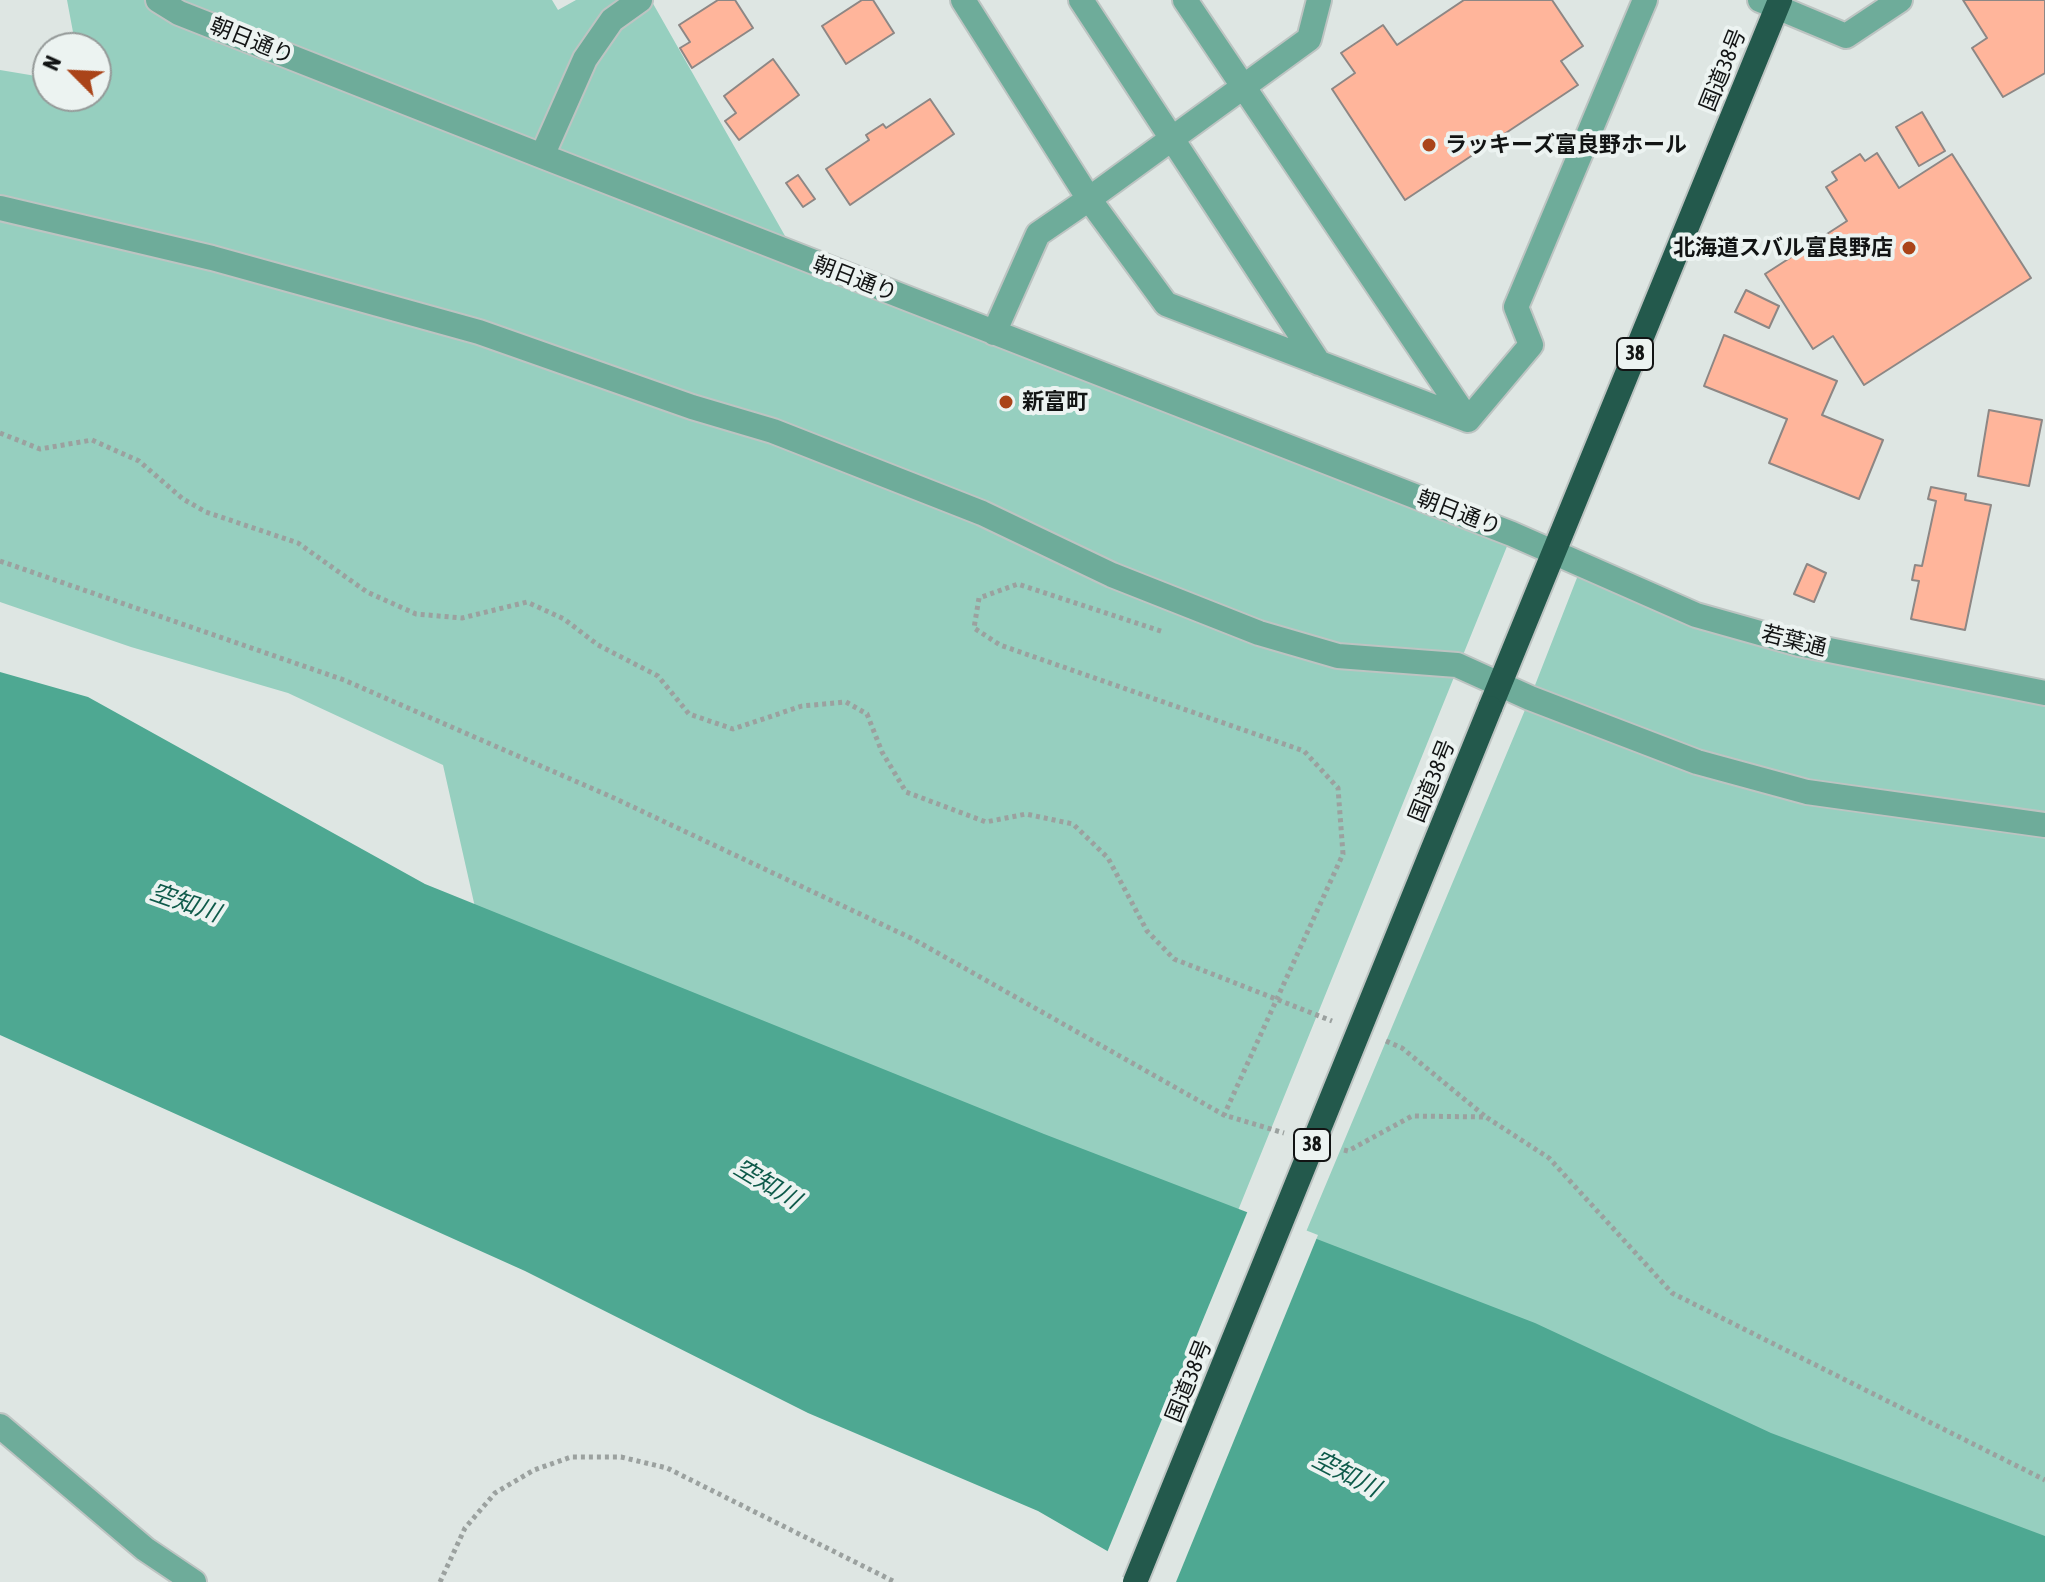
<!DOCTYPE html>
<meta charset="utf-8">
<style>
body{margin:0}
#map{position:relative;width:2045px;height:1582px;overflow:hidden;background:#dee6e3;font-family:"Asap Condensed",sans-serif}
canvas{display:block}
.north{position:absolute;left:32px;top:32px;width:80px;height:80px;box-sizing:border-box;background:#ecf3f1;border:2px solid #959a99;border-radius:50%;rotate:294deg;font-size:22px;font-weight:700;line-height:32px;text-align:center;color:#121414}
.north::after{content:'';display:block;margin:auto;width:28px;height:36px;background:#aa4419;clip-path:polygon(50% 0,100% 100%,50% 72%,0 100%)}
</style>
<div id="map">
<canvas width="2045" height="1582"></canvas>
<div class="north">N</div>
</div>
<script>
const g = document.querySelector('canvas').getContext('2d');
g.lineJoin = 'round';
function fill(path, color) {
  g.fillStyle = color;
  g.fill(path, 'evenodd');
}
function poly(rows) {
  const path = new Path2D();
  for (const r of rows) {
    path.moveTo(r[0], r[1]);
    for (let i = 2; i < r.length; i += 2) path.lineTo(r[i], r[i + 1]);
  }
  return path;
}
function trace(path, color, width, dash) {
  g.strokeStyle = color;
  g.lineWidth = width;
  g.lineCap = dash ? 'butt' : 'round';
  g.setLineDash(dash || []);
  g.stroke(path);
}
function drawText(font, color, halo, rows, align = 'center') {
  g.font = font + ' "Asap Condensed","Noto Sans JP",sans-serif';
  g.lineWidth = 8;
  g.setLineDash([]);
  g.textBaseline = 'middle';
  g.strokeStyle = halo;
  g.fillStyle = color;
  for (const [text, x, y, turn = 0] of rows) {
    g.save();
    g.translate(x, y);
    g.rotate((+turn || 0) * Math.PI / 180);
    g.textAlign = isNaN(turn) ? turn : align;
    if (halo) g.strokeText(text, 0, 0);
    g.fillText(text, 0, 0);
    g.restore();
  }
}
fill(poly([
 [67,0,552,0,558,10,576,0,651,0,797,257,1512,534,1224,1245,479,925,443,765,288,693,131,647,0,602,0,70,48,78,48,96,96,96,96,48,76,48],
 [1582,565,1696,615,2045,693,2045,1582,1290,1270,1530,698]
]), '#96cfbf');
fill(poly([
 [0,672,88,697,425,884,1044,1134,1535,1323,1771,1433,2045,1536,2045,1582,1161,1582,1038,1511,808,1413,525,1271,0,1035]
]), '#4ea892');
fill(poly([
 [1249,1208,1318,1235,1176,1582,1153,1582,1106,1555]
]), '#dee6e3');
const building = poly([
 [718,0,735,0,753,28,692,68,680,48,690,42,679,25,718,0],
 [862,0,873,0,894,33,846,64,822,26,862,0],
 [1464,0,1552,0,1583,46,1561,61,1578,85,1405,200,1332,89,1355,73,1341,53,1383,25,1397,45,1464,0],
 [1963,0,2045,0,2045,73,2003,97,1972,48,1987,38,1963,0],
 [773,59,799,95,739,140,725,121,736,113,724,96,773,59],
 [930,99,954,134,850,205,826,169,869,140,866,135,883,124,886,128,930,99],
 [1922,112,1945,151,1919,166,1896,127,1922,112],
 [1877,153,1899,188,1952,154,2031,278,1864,385,1833,336,1813,349,1765,274,1847,221,1826,187,1837,180,1832,172,1860,154,1865,161,1877,153],
 [798,175,815,199,803,207,786,183,798,175],
 [1746,290,1779,306,1769,328,1735,312,1746,290],
 [1724,335,1837,381,1822,415,1883,440,1859,499,1769,463,1787,419,1704,386,1724,335],
 [1989,410,2042,420,2029,486,1978,476,1989,410],
 [1931,487,1966,494,1965,500,1991,505,1965,630,1911,619,1919,581,1912,580,1915,565,1922,566,1936,501,1928,499,1931,487],
 [1807,564,1826,573,1814,602,1794,594,1807,564]
]);
fill(building, '#ffb59b');
trace(building, '#8d8785', 2);
const minor = poly([
 [158,0,179,13,542,156,1512,534,1696,615,1799,644,2045,693],
 [963,0,1089,199,1038,234,994,333],
 [1081,0,1319,363],
 [1185,0,1468,420],
 [1319,0,1309,39,1089,199,1166,304,1468,420,1531,345,1516,307,1645,0],
 [1760,0,1846,36,1900,0],
 [542,156,585,59,612,20,640,0],
 [0,208,212,258,479,332,692,407,773,431,982,513,1112,575,1259,633,1338,656,1457,665,1530,698,1697,762,1807,792,2045,825],
 [0,1426,145,1549,194,1582]
]);
const highway = poly([
 [1490,708,1780,0]
]);
trace(minor, '#bdc4c2', 28);
trace(highway, '#bdc4c2', 28);
trace(poly([
 [0,433,40,449,92,440,139,461,183,499,206,512,298,543,367,592,416,614,462,618,527,602,564,619,598,645,658,676,689,714,733,729,802,706,846,702,867,714,882,752,906,792,986,822,1026,814,1073,824,1108,858,1147,931,1174,959,1332,1021],
 [0,561,344,680,614,798,913,939,1224,1115,1284,1133],
 [1161,631,1018,584,979,598,974,628,1000,645,1304,751,1338,788,1343,854,1224,1115],
 [1386,1041,1402,1048,1486,1117],
 [1344,1150,1348,1151,1412,1116,1486,1117,1549,1158,1672,1293,2045,1480],
 [440,1582,465,1528,495,1493,534,1470,571,1457,621,1457,667,1468,895,1582]
]), '#9ba19f', 5, [4, 4]);
trace(minor, '#6eac9a', 24);
trace(highway, '#23594c', 24);
const highwayBridge = poly([
 [1135,1582,1490,708]
]);
trace(highwayBridge, '#bdc4c2', 28, []);
trace(highwayBridge, '#23594c', 24);
for (const [x, y, r, color] of [
 [1429,145,8,"#aa4419"],
 [1909,248,8,"#aa4419"],
 [1006,402,8,"#aa4419"]
]) {
  const dot = new Path2D();
  dot.arc(x, y, r, 0, 2 * Math.PI);
  g.fillStyle = color;
  g.fill(dot);
  trace(dot, '#ecf3f1', 3);
}
for (const [x, y, w] of [
 [1635,354,36],
 [1312,1145,36]
]) {
  const box = new Path2D();
  box.roundRect(x - w / 2, y - 16, w, 32, 6);
  g.fillStyle = '#ecf3f1';
  g.fill(box);
  trace(box, '#121414', 2);
}
drawText('bold 20px', '#121414', null, [
 ["38",1635,354],
 ["38",1312,1145]
]);
drawText('22px', '#121414', '#ecf3f1', [
 ["朝日通り",252,41,22],
 ["国道38号",1723,70,-68],
 ["朝日通り",855,279,21],
 ["朝日通り",1459,513,21],
 ["若葉通",1794,641,14],
 ["国道38号",1432,781,-68],
 ["国道38号",1189,1381,-68]
]);
drawText('bold 22px', '#121414', '#ecf3f1', [
 ["ラッキーズ富良野ホール",1445,145],
 ["北海道スバル富良野店",1893,248,"right"],
 ["新富町",1022,402]
], 'left');
drawText('italic 24px', '#0e5a4a', '#ecf3f1', [
 ["空知川",185,903,19],
 ["空知川",767,1184,31],
 ["空知川",1346,1474,27]
]);
</script>
